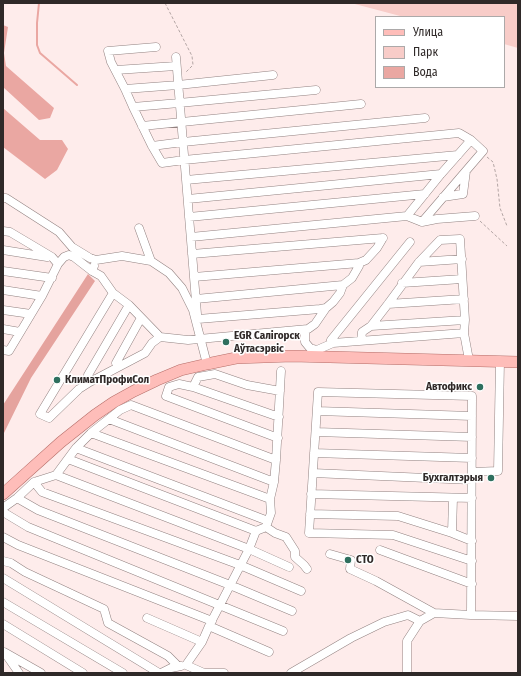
<!DOCTYPE html>
<meta charset="utf-8">
<style>
body{margin:0}
#map{position:relative;width:521px;height:676px;overflow:hidden;background:#feeceb;font-family:"Fira Sans Condensed",sans-serif}
canvas{display:block}
.frame{position:absolute;inset:0;border:4px solid #2f2928;pointer-events:none}
.legend{position:absolute;left:375px;top:16px;width:130px;height:72px;box-sizing:border-box;background:#fff;border:1px solid #aca9a9;margin:0;padding:5px 7px;list-style:none;font-size:12px;color:#2f2928}
.legend li{display:flex;align-items:center;gap:8px;height:20px}
.legend b{width:20px;border:1px solid #aca9a9}
</style>
<div id="map">
<canvas width="521" height="676"></canvas>
<div class="frame"></div>
<ul class="legend">
<li><b style="height:5px;background:#febdb9"></b>Улица</li>
<li><b style="height:11px;background:#f8ccc8"></b>Парк</li>
<li><b style="height:11px;background:#eaa7a2"></b>Вода</li>
</ul>
</div>
<script>
const g = document.querySelector('canvas').getContext('2d');
g.lineJoin = 'round';
function fill(path, color) {
  g.fillStyle = color;
  g.fill(path, 'evenodd');
}
function poly(rows) {
  const path = new Path2D();
  for (const r of rows) {
    path.moveTo(r[0], r[1]);
    for (let i = 2; i < r.length; i += 2) path.lineTo(r[i], r[i + 1]);
  }
  return path;
}
function trace(path, color, width, dash) {
  g.strokeStyle = color;
  g.lineWidth = width;
  g.lineCap = dash ? 'butt' : 'round';
  g.setLineDash(dash || []);
  g.stroke(path);
}
function drawText(font, color, halo, rows, align = 'center') {
  g.font = font + ' "Fira Sans Condensed",sans-serif';
  g.lineWidth = 3;
  g.setLineDash([]);
  g.textBaseline = 'middle';
  g.strokeStyle = halo;
  g.fillStyle = color;
  for (const [text, x, y, turn = 0] of rows) {
    g.save();
    g.translate(x, y);
    g.rotate((+turn || 0) * Math.PI / 180);
    g.textAlign = isNaN(turn) ? turn : align;
    if (halo) g.strokeText(text, 0, 0);
    g.fillText(text, 0, 0);
    g.restore();
  }
}
fill(poly([
 [351,3,518,3,518,48,504,44,504,17,404,17]
]), '#f8ccc8');
fill(poly([
 [88,274,95,281,31,378,3,435,3,405]
]), '#e5a39e');
fill(poly([
 [3,25,8,27,4,53,6,66,54,108,50,118,39,120,3,87],
 [3,108,40,140,62,140,68,149,57,170,45,179,3,147]
]), '#eaa7a2');
trace(poly([
 [39,3,37,23,37,45,40,53,77,85]
]), '#eaa7a2', 2);
const minor = poly([
 [156,47,108,51,111,62,125,89,133,107,152,146,162,163,184,160,459,133,471,140,441,174,407,216],
 [176,57,197,314],
 [116,70,176,66],
 [125,89,178,85,273,75],
 [133,107,179,103,316,90],
 [142,126,361,104],
 [152,146,183,142,425,118],
 [186,180,458,155],
 [443,197,463,194,466,171],
 [3,198,6,198,59,232,72,247,90,258,96,260,122,256,151,261,169,273,182,288,193,310,207,364],
 [188,199,441,174],
 [189,217,425,194],
 [422,222,483,151,471,140],
 [139,228,151,261],
 [3,231,10,232,52,257,58,264],
 [191,237,407,216,422,222,437,219,475,216],
 [410,242,331,340,333,343,464,333],
 [3,250,47,257],
 [192,254,383,238],
 [419,262,462,259],
 [3,271,52,278],
 [92,271,101,276,113,293,129,305,160,337,188,340,308,329,315,324,326,308],
 [194,277,359,263,366,260,377,248,383,238],
 [402,283,462,279],
 [3,290,42,296],
 [113,293,40,414,49,418,79,389,90,382,145,353,152,343,160,337],
 [196,299,343,285,352,278,359,266,359,263],
 [388,304,464,299],
 [3,310,31,314],
 [198,319,320,309,326,308,333,302,340,293,343,285],
 [371,326,465,320],
 [3,329,20,332],
 [305,330,305,342,310,348,317,350,333,343],
 [361,341,362,332,371,326,388,304,419,262,440,240,460,239,465,320,464,333,469,360],
 [3,350,9,351,42,296,58,264,64,257,69,255,74,257,92,271,94,266],
 [116,363,141,318],
 [90,382,88,375,129,305],
 [193,387,279,417],
 [317,411,472,416],
 [109,419,274,482],
 [316,432,472,437],
 [91,433,270,499],
 [278,438,166,396,169,387,179,384,193,387,198,377,215,374,247,385,280,391],
 [76,448,268,521],
 [314,453,472,458],
 [68,459,256,531],
 [472,472,498,471,500,361],
 [313,473,472,480],
 [56,475,249,549,289,567],
 [34,482,42,492,240,565,301,591],
 [311,494,472,498],
 [17,498,38,510,230,585,292,611],
 [3,508,17,498,34,482,56,475,76,448,91,433,120,410,131,405,276,460],
 [3,512,28,527,283,631],
 [310,514,398,516,452,533,472,541],
 [266,527,275,533,286,537,295,551,295,557,304,565,307,569],
 [452,533,453,498],
 [3,537,18,545,212,621],
 [380,550,472,584],
 [330,554,351,560,350,569,376,581,434,613],
 [3,561,11,563,25,572,104,609,108,623,168,656,178,666],
 [3,578,159,673],
 [3,602,123,673],
 [471,615,472,396,318,392,309,533,393,535,472,561],
 [147,618,202,642],
 [3,624,83,673],
 [209,626,202,642,186,665,204,673,224,673],
 [4,652,41,673],
 [269,652,209,626,249,549,256,531,266,527,271,513,270,499,274,482,276,460,281,371],
 [7,656,19,673],
 [161,673,171,668,181,666],
 [291,673,351,638,384,622,408,615,420,621],
 [407,673,407,641,420,621,434,613,471,615,518,616]
]);
const major = poly([
 [3,494,61,442,95,415,114,402,134,391,157,380,181,370,207,364,236,358,292,356,518,362]
]);
trace(minor, '#928281', 9);
trace(major, '#b56d68', 12);
trace(poly([
 [165,3,192,56,193,65,185,73],
 [487,157,493,162,497,179,500,208,507,226],
 [480,221,507,246]
]), '#b3a5a4', 1, [3, 2]);
trace(minor, '#fff', 8);
trace(major, '#febdb9', 11);
for (const [x, y, r, color] of [
 [226,342,4,"#2e6f5e"],
 [57,380,4,"#2e6f5e"],
 [480,387,4,"#2e6f5e"],
 [491,478,4,"#2e6f5e"],
 [348,560,4,"#2e6f5e"]
]) {
  const dot = new Path2D();
  dot.arc(x, y, r, 0, 2 * Math.PI);
  g.fillStyle = color;
  g.fill(dot);
  trace(dot, '#fff', 1.5);
}
drawText('bold 11px', '#2f2928', '#fff', [
 ["EGR Салігорск",234,336],
 ["Аўтасэрвіс",234,349],
 ["КлиматПрофиСол",65,380],
 ["Автофикс",472,387,"right"],
 ["Бухгалтэрыя",483,478,"right"],
 ["СТО",356,560]
], 'left');
</script>
